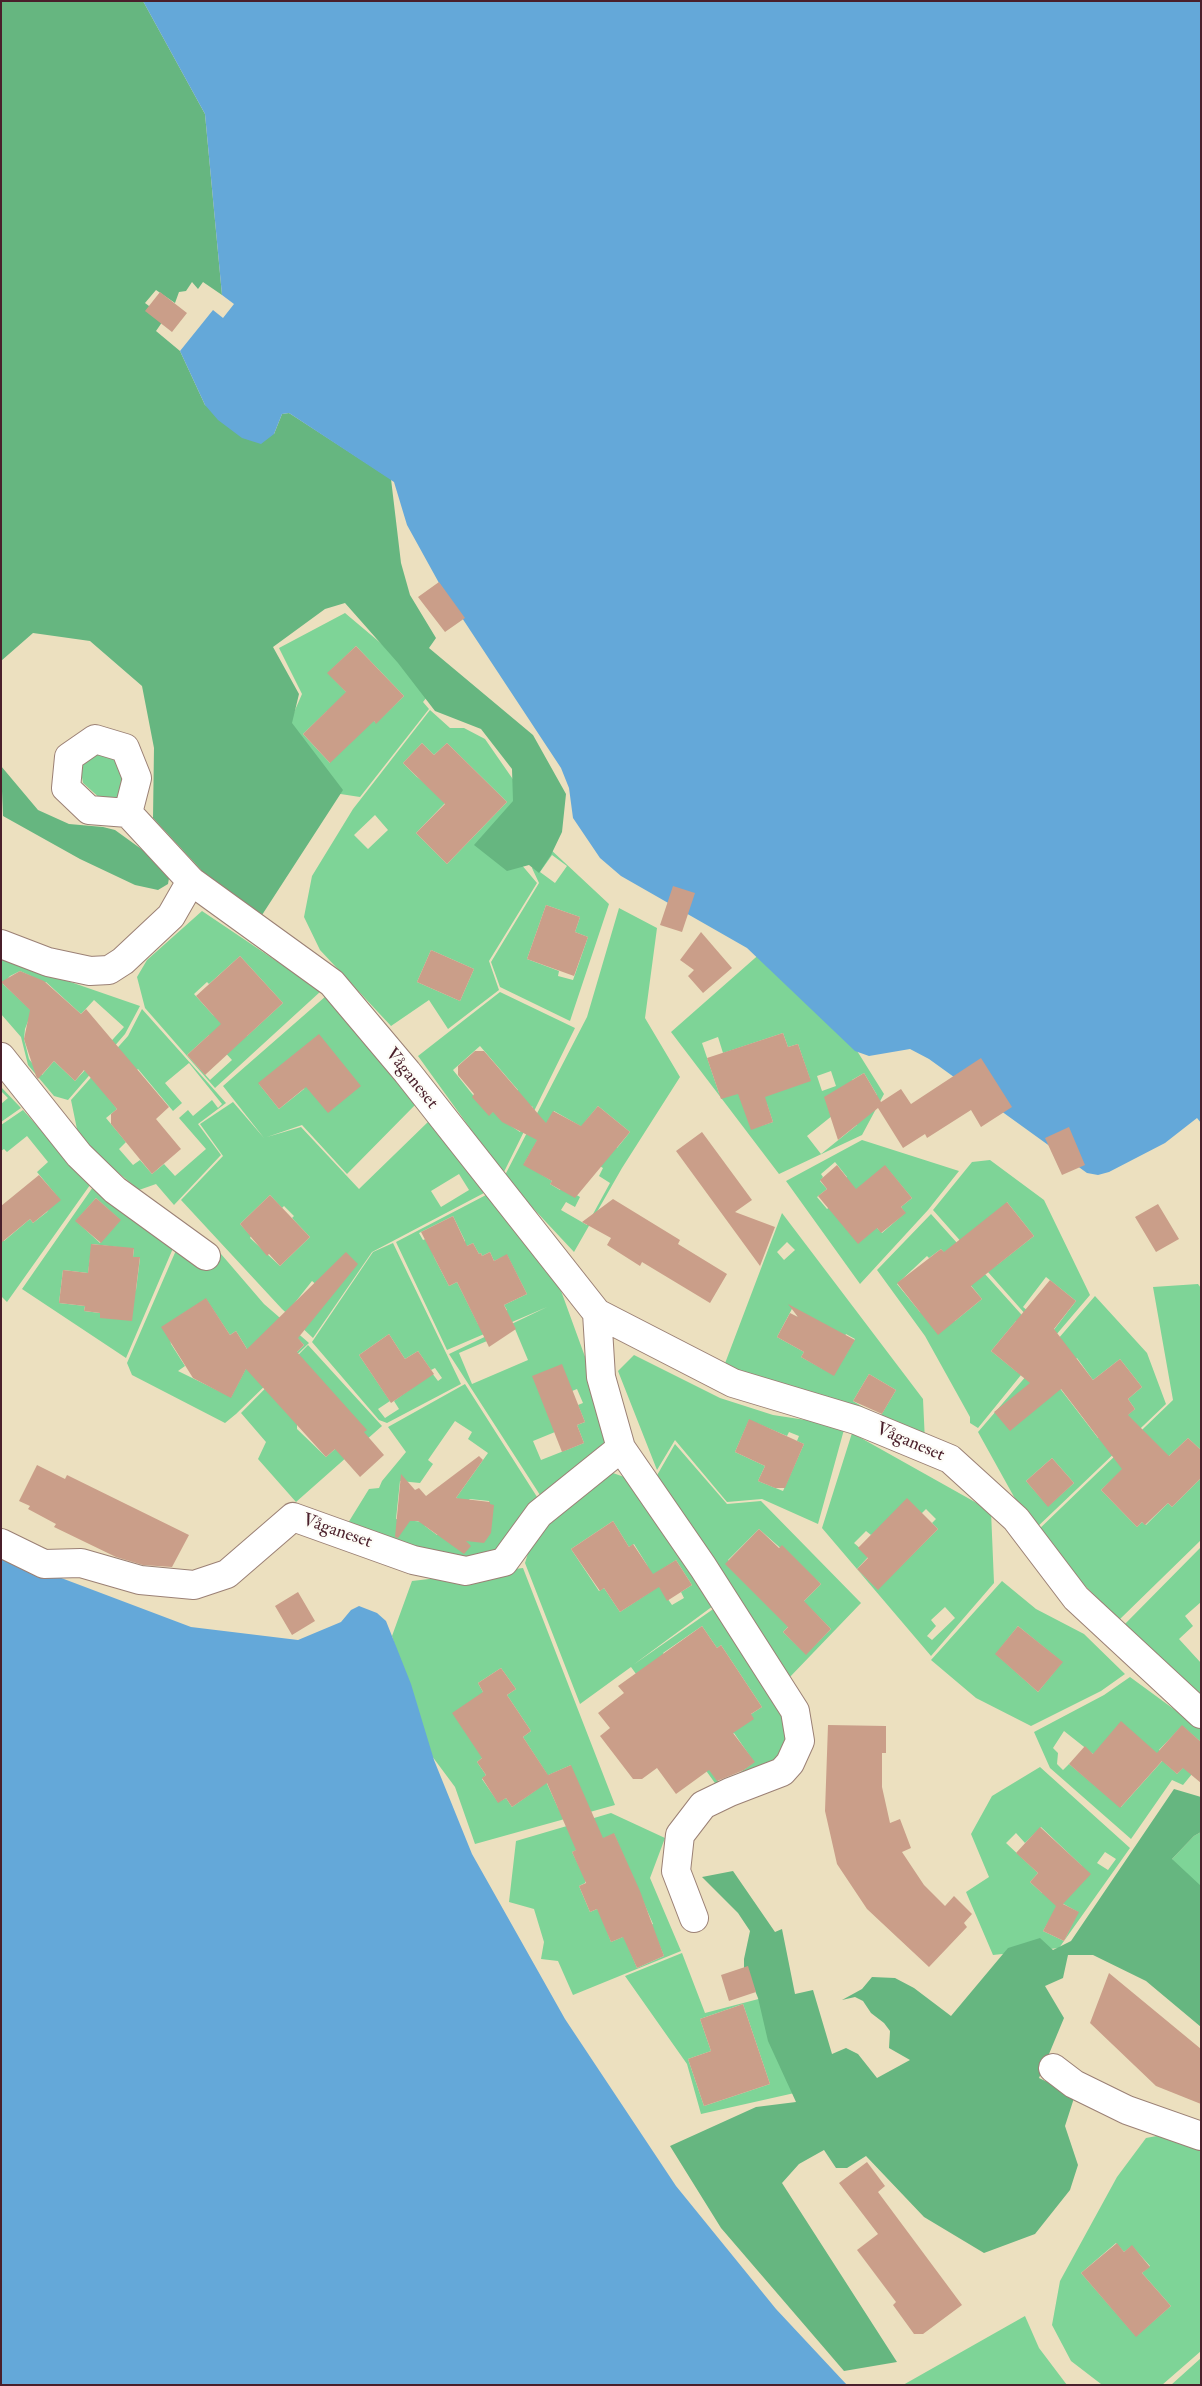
<!DOCTYPE html>
<meta charset="utf-8">
<style>
body{margin:0}
#map{position:relative;width:1202px;height:2386px;overflow:hidden;background:#ece0bf;font-family:"IM FELL Double Pica",serif}
canvas{display:block}
.frame{position:absolute;inset:0;border:2px solid #4a1f2b;pointer-events:none}
</style>
<div id="map">
<canvas width="1202" height="2386"></canvas>
<div class="frame"></div>
</div>
<script>
const g = document.querySelector('canvas').getContext('2d');
g.lineJoin = 'round';
function fill(path, color) {
  g.fillStyle = color;
  g.fill(path, 'evenodd');
}
function poly(rows) {
  const path = new Path2D();
  for (const r of rows) {
    path.moveTo(r[0], r[1]);
    for (let i = 2; i < r.length; i += 2) path.lineTo(r[i], r[i + 1]);
  }
  return path;
}
function trace(path, color, width, dash) {
  g.strokeStyle = color;
  g.lineWidth = width;
  g.lineCap = dash ? 'butt' : 'round';
  g.setLineDash(dash || []);
  g.stroke(path);
}
function drawText(font, color, halo, rows, align = 'center') {
  g.font = font + ' "IM FELL Double Pica",serif';
  g.lineWidth = 4.5;
  g.setLineDash([]);
  g.textBaseline = 'middle';
  g.strokeStyle = halo;
  g.fillStyle = color;
  for (const [text, x, y, turn = 0] of rows) {
    g.save();
    g.translate(x, y);
    g.rotate((+turn || 0) * Math.PI / 180);
    g.textAlign = isNaN(turn) ? turn : align;
    if (halo) g.strokeText(text, 0, 0);
    g.fillText(text, 0, 0);
    g.restore();
  }
}
fill(poly([
 [345,613,434,688,423,702,429,709,360,797,334,793,285,733,302,694,279,648],
 [356,646,404,696,376,723,328,673],
 [327,711,330,763,303,734],
 [430,710,450,728,464,728,485,739,528,801,515,857,537,883,489,961,499,990,448,1029,429,1000,391,1026,320,950,304,917,312,876,353,809],
 [422,743,434,755,447,743,507,802,447,864,416,833,448,800,417,777,403,763],
 [375,815,388,830,368,849,354,835],
 [431,950,474,969,460,1001,417,982],
 [94,750,118,759,125,774,121,801,102,800,83,783,81,772,85,757],
 [549,848,609,904,570,1021,500,987,491,962,539,883,532,868],
 [552,855,567,866,555,883,540,872],
 [546,905,580,917,575,932,588,937,573,980,558,976,559,971,527,959],
 [619,908,657,928,645,1018,680,1077,622,1168,574,1252,504,1177,587,1017],
 [598,1106,630,1132,617,1148,585,1122],
 [554,1111,591,1132,581,1155,603,1168,599,1176,610,1183,587,1225,561,1210,566,1202,575,1207,580,1197,563,1187,560,1190,550,1184,552,1181,524,1164],
 [202,911,321,991,215,1088,145,1008,137,977,147,960],
 [240,956,283,1003,247,1036,213,1015,194,994,207,982,209,984],
 [209,1035,232,1060,210,1080,187,1055],
 [763,951,839,1022,884,1094,862,1135,779,1174,671,1032],
 [783,1033,788,1047,798,1044,810,1079,775,1082,719,1093,702,1043,718,1037,723,1053],
 [831,1071,836,1086,822,1091,817,1076],
 [864,1073,877,1095,865,1102,852,1080],
 [767,1104,773,1122,751,1129],
 [843,1107,857,1125,821,1154,807,1136],
 [1,958,140,1006,125,1034,68,1100,54,1096,28,1065,21,1037,1,1014],
 [20,971,31,976,42,985,46,982,81,1014,94,1000,124,1027,75,1081,54,1061,42,1075,29,1059,24,1039,25,1029,32,1011,3,984,10,976],
 [500,992,575,1028,503,1174,418,1056],
 [480,1046,518,1090,489,1115,453,1070],
 [524,1103,533,1107,520,1132,511,1126],
 [326,996,416,1104,347,1174,302,1125,267,1137,301,1127,359,1189,430,1120,484,1193,372,1252,313,1338,282,1309,181,1200,223,1156,200,1124,233,1102,264,1138,223,1086],
 [319,1035,304,1089,279,1109,259,1084],
 [459,1174,469,1190,441,1207,431,1191],
 [270,1195,282,1208,284,1206,294,1216,292,1218,310,1237,280,1266,250,1238,251,1236,240,1224],
 [312,1281,331,1297,293,1305],
 [142,1009,226,1103,198,1124,221,1155,174,1205,156,1184,139,1190,109,1165,78,1134,71,1100,128,1036],
 [189,1063,222,1104,218,1108,212,1100,193,1116,188,1110,179,1118,206,1149,175,1176,164,1164,152,1174,140,1160,133,1165,119,1149,126,1142,106,1118,117,1109,107,1096,138,1069,173,1111,182,1103,165,1083],
 [1,1087,21,1108,1,1122,1,1104,8,1098,1,1091],
 [23,1110,90,1185,7,1302,1,1296,1,1238,4,1241,30,1219,33,1223,47,1212,57,1196,37,1172,48,1162,27,1136,7,1152,4,1149,1,1151,1,1125],
 [862,1140,959,1171,928,1210,860,1284,786,1181],
 [835,1162,847,1177,841,1183,848,1192,827,1209,817,1197,827,1189,820,1181,823,1177,821,1174],
 [885,1166,912,1198,901,1207,905,1213,882,1233,877,1228],
 [990,1160,1044,1200,1090,1295,1050,1342,933,1210,972,1162],
 [1007,1202,1034,1236,997,1265],
 [1046,1277,1076,1301,1053,1331,1023,1307],
 [93,1187,174,1246,126,1358,22,1289],
 [96,1198,120,1220,100,1243,76,1221],
 [92,1244,134,1249,133,1257,140,1258,136,1290,100,1318,100,1313,84,1311,85,1306,59,1303,63,1270,88,1273],
 [486,1195,556,1277,612,1431,601,1455,540,1495,449,1354,547,1307,447,1350,396,1242],
 [453,1216,465,1241,463,1248,473,1243,479,1254,481,1253,482,1256,490,1252,494,1261,507,1255,527,1294,504,1305,507,1310,478,1324,457,1282,449,1286,434,1257,428,1238,423,1240,419,1233],
 [515,1329,528,1360,472,1384,459,1353],
 [577,1389,583,1403,578,1405,585,1422,577,1425,584,1443,541,1460,533,1441,555,1432,572,1391],
 [782,1213,923,1399,925,1442,724,1366],
 [787,1242,795,1250,784,1260,777,1252],
 [793,1307,823,1369,801,1357,804,1352,777,1337],
 [846,1334,855,1339,845,1356,839,1346],
 [869,1374,896,1390,880,1417,853,1401],
 [931,1214,1047,1343,978,1428,970,1423,970,1417,925,1336,877,1270],
 [941,1249,982,1299,955,1321,920,1312,897,1284,927,1256,929,1258],
 [1016,1321,1017,1372,991,1351],
 [184,1232,215,1247,264,1304,309,1343,236,1414,225,1423,132,1375,127,1363],
 [206,1299,230,1335,236,1331,252,1357,231,1397,178,1371,185,1366,171,1344,167,1324],
 [279,1318,304,1345,281,1368],
 [393,1243,461,1384,387,1423,379,1420,312,1342,373,1252],
 [389,1334,405,1359,418,1351,431,1370,435,1368,442,1378,438,1381,432,1373,394,1401,399,1409,385,1418,378,1409,390,1401,359,1355],
 [1198,1284,1201,1288,1201,1450,1188,1438,1169,1456,1116,1476,1101,1490,1137,1527,1142,1522,1146,1525,1168,1503,1172,1507,1201,1478,1201,1540,1119,1620,1034,1534,1173,1400,1153,1287],
 [1095,1296,1147,1353,1166,1404,1033,1531,978,1432],
 [1077,1358,1093,1380,1120,1359,1142,1387,1128,1399,1135,1409,1098,1438,1052,1378],
 [1052,1458,1074,1483,1048,1506,1026,1481],
 [308,1345,382,1426,296,1502,258,1459,266,1442,241,1413],
 [297,1425,362,1425,326,1457,297,1429],
 [634,1355,720,1398,773,1415,845,1426,818,1524,762,1499,727,1502,675,1440,657,1470,618,1371],
 [749,1420,787,1436,789,1432,799,1436,797,1441,804,1444,783,1491,758,1481,765,1466,735,1452],
 [465,1384,539,1500,495,1550,473,1561,435,1558,348,1523,369,1489,379,1488,382,1481,406,1452,388,1427],
 [455,1421,472,1432,468,1439,488,1453,456,1498,466,1502,470,1499,489,1501,490,1504,437,1535,425,1526,424,1522,396,1519,400,1481,420,1483,433,1464,428,1460],
 [852,1433,991,1511,994,1583,931,1656,822,1528],
 [926,1509,936,1519,932,1523,938,1529,878,1589,857,1569,869,1556,854,1543,866,1531,871,1535,922,1513],
 [945,1607,955,1618,932,1640,927,1636,936,1626,931,1620],
 [675,1444,727,1504,761,1501,861,1603,788,1679,656,1477],
 [759,1529,821,1584,800,1605,747,1579,728,1560],
 [808,1606,831,1629,806,1654,783,1632],
 [610,1472,633,1480,717,1603,633,1665,719,1605,783,1709,791,1750,720,1790,631,1667,580,1704,525,1563,533,1537],
 [613,1521,629,1547,634,1544,647,1565,656,1588,620,1612,604,1588,599,1591,571,1549],
 [676,1560,692,1585,681,1592,684,1598,672,1605,652,1576],
 [702,1626,717,1648,721,1645,762,1707,719,1735,663,1653],
 [734,1733,754,1762,722,1786,701,1758],
 [1201,1547,1201,1602,1185,1616,1193,1626,1179,1639,1201,1663,1201,1696,1123,1626],
 [523,1568,615,1805,475,1844,455,1787,426,1748,392,1636,412,1581],
 [501,1668,516,1689,507,1695,531,1731,523,1737,547,1774,532,1784,536,1790,512,1807,506,1798,498,1802,482,1779,486,1775,477,1762,482,1758,483,1692,478,1683],
 [571,1765,558,1808,544,1777],
 [1002,1581,1036,1609,1084,1634,1125,1674,1101,1691,1031,1726,976,1698,931,1660],
 [1018,1626,1062,1662,1038,1692,996,1654],
 [1130,1677,1201,1729,1201,1742,1182,1726,1159,1750,1168,1759,1165,1763,1177,1774,1201,1748,1201,1763,1183,1785,1172,1780,1131,1839,1050,1768,1034,1732,1104,1695],
 [1064,1731,1093,1754,1164,1759,1121,1807,1069,1764,1063,1770,1057,1764,1058,1753,1053,1748],
 [1040,1767,1130,1848,1059,1948,993,1955,966,1892,989,1877,971,1834,992,1796],
 [1041,1827,1082,1866,1042,1893,1030,1882,1038,1873,1006,1843,1016,1833,1025,1843],
 [1105,1852,1116,1859,1108,1870,1097,1863],
 [1060,1902,1078,1912,1064,1941,1043,1931],
 [611,1813,665,1838,650,1878,681,1951,573,1995,558,1961,541,1959,544,1942,534,1909,509,1902,516,1841],
 [614,1834,653,1924,611,1942,600,1911,597,1909,590,1912,579,1886,585,1883,586,1880,572,1852],
 [652,1927,664,1956,637,1968,625,1939],
 [1201,1832,1201,1951,1172,1859,1194,1836],
 [682,1953,705,2013,770,1996,799,2092,701,2114,687,2064,625,1976],
 [743,2004,770,2084,704,2106,688,2059,711,2051,700,2019],
 [1173,2133,1201,2145,1201,2351,1162,2385,1101,2384,1071,2361,1052,2325,1060,2281,1117,2177,1146,2138],
 [1116,2243,1124,2252,1132,2246,1150,2266,1142,2273,1171,2306,1136,2336,1081,2273],
 [1025,2316,1039,2348,1067,2385,903,2385],
 [1201,2358,1201,2385,1171,2385]
]), '#7ed497');
fill(poly([
 [1,1,143,1,205,114,222,295,203,282,198,289,192,282,186,291,179,292,175,303,156,290,145,303,165,318,156,331,180,351,205,405,274,434,282,414,289,413,391,479,401,563,410,595,436,638,429,648,533,735,566,794,562,832,551,855,539,873,529,865,507,871,474,845,513,801,512,769,481,729,435,711,398,663,345,603,325,609,273,647,299,694,292,723,343,790,262,915,204,873,153,818,154,748,142,686,90,641,33,633,1,661],
 [1,766,38,810,69,824,103,827,115,830,151,856,169,878,168,884,158,890,135,885,80,859,3,816],
 [1174,1789,1201,1797,1201,1832,1194,1836,1172,1859,1201,1886,1201,2027,1146,1981,1093,1955,1068,1955,1063,1978,1045,1986,1064,2018,1039,2078,1075,2095,1065,2126,1078,2165,1070,2190,1035,2234,984,2253,924,2217,866,2156,847,2168,836,2168,824,2150,799,2164,782,2183,897,2362,844,2371,721,2228,670,2146,756,2107,796,2102,768,2041,758,1998,752,1983,744,1973,744,1959,750,1931,738,1913,702,1877,733,1871,775,1932,782,1929,795,1994,813,1990,832,2054,846,2048,858,2054,877,2078,910,2060,889,2048,890,2031,884,2023,871,2013,863,2001,855,1997,842,2000,862,1989,872,1977,895,1978,914,1988,951,2016,1008,1948,1040,1938,1053,1950,1071,1941]
]), '#66b680');
fill(poly([
 [143,1,1201,1,1201,1123,1197,1118,1165,1143,1109,1172,1098,1175,1087,1173,929,1059,910,1049,869,1056,855,1051,747,948,621,876,600,858,573,818,569,788,561,768,439,583,407,525,394,482,289,413,282,414,274,434,261,444,242,438,218,420,205,405,180,351,213,310,223,318,234,304,222,295,205,114],
 [1,1547,48,1573,191,1627,298,1640,341,1622,351,1610,359,1606,377,1613,386,1621,411,1684,434,1760,472,1854,565,2019,676,2186,776,2309,847,2385,1,2385]
]), '#64a8d9');
fill(poly([
 [160,292,187,313,172,332,145,311],
 [439,582,465,618,445,632,418,597],
 [356,646,404,696,376,724,374,721,330,763,303,734,346,692,327,673],
 [422,743,434,755,447,743,507,802,447,864,416,833,445,804,403,763],
 [673,886,695,893,682,932,660,925],
 [546,905,580,917,575,932,588,937,574,976,527,959],
 [701,932,732,968,703,993,688,976,694,970,680,960],
 [431,950,474,969,460,1001,417,982],
 [240,956,283,1003,205,1075,187,1055,221,1024,196,996],
 [20,971,44,981,81,1014,86,1009,169,1107,156,1119,181,1149,152,1174,111,1124,111,1114,117,1109,84,1070,75,1081,54,1061,38,1079,36,1076,24,1039,30,1010,1,982],
 [783,1033,788,1047,798,1044,811,1081,765,1097,773,1122,751,1130,738,1094,721,1099,707,1058],
 [319,1034,361,1086,328,1113,306,1087,279,1109,258,1083],
 [475,1051,484,1051,546,1123,553,1111,581,1126,598,1106,630,1132,575,1198,550,1184,552,1181,523,1165,537,1140,502,1122,493,1112,489,1116,472,1097,474,1094,458,1075,458,1066],
 [981,1058,1012,1107,981,1127,971,1110,927,1138,925,1134,903,1148,878,1108,838,1140,824,1097,864,1073,881,1102,901,1089,911,1104],
 [1069,1127,1085,1165,1062,1175,1045,1138],
 [702,1132,752,1200,735,1212,775,1227,760,1266,676,1151],
 [837,1165,856,1189,885,1165,912,1198,901,1207,906,1213,881,1233,877,1228,858,1244,818,1196,827,1189,820,1180],
 [39,1175,61,1200,33,1223,30,1219,1,1243,1,1206],
 [270,1195,310,1237,280,1266,269,1254,267,1256,240,1224],
 [96,1198,121,1220,101,1243,75,1221],
 [613,1199,680,1240,678,1244,727,1274,710,1303,642,1262,640,1266,607,1245,611,1238,582,1222],
 [1007,1202,1034,1236,971,1286,982,1299,938,1335,897,1283,941,1249,944,1252],
 [1158,1204,1179,1239,1156,1252,1135,1217],
 [453,1216,467,1246,473,1243,479,1254,481,1253,482,1256,490,1252,494,1261,507,1254,527,1294,504,1305,516,1329,489,1347,457,1282,449,1286,421,1232],
 [91,1244,134,1248,133,1257,140,1257,132,1321,100,1318,100,1313,84,1311,85,1306,59,1303,63,1270,88,1273],
 [346,1252,358,1264,298,1338,304,1345,297,1352,367,1430,364,1432,384,1455,360,1477,335,1449,326,1457,246,1369,231,1398,193,1378,161,1327,206,1298,230,1335,236,1331,247,1349],
 [1050,1280,1076,1301,1054,1329,1093,1380,1120,1359,1142,1387,1128,1399,1135,1409,1128,1415,1169,1456,1188,1438,1201,1450,1201,1478,1172,1507,1168,1503,1145,1525,1142,1522,1137,1527,1101,1490,1122,1469,1061,1389,1010,1431,994,1412,1030,1383,991,1351],
 [788,1304,855,1340,834,1376,801,1357,804,1352,777,1337,790,1313,798,1317],
 [389,1334,405,1359,418,1351,434,1374,391,1403,359,1355],
 [562,1364,585,1422,577,1425,584,1443,562,1452,532,1376],
 [869,1374,896,1390,882,1414,853,1401],
 [749,1419,804,1444,785,1488,775,1488,758,1481,765,1466,735,1452],
 [479,1456,483,1460,456,1498,490,1502,490,1504,494,1505,491,1533,484,1543,466,1541,471,1546,464,1554,418,1521,410,1521,398,1538,395,1537,401,1474,415,1490,419,1488,426,1496],
 [1052,1458,1074,1483,1048,1507,1026,1481],
 [37,1465,65,1479,67,1475,189,1535,172,1567,143,1565,116,1557,54,1527,56,1524,28,1509,30,1506,19,1501],
 [907,1498,938,1529,878,1590,857,1569,868,1558,858,1548],
 [613,1521,629,1547,633,1544,653,1574,676,1560,692,1585,667,1601,659,1587,620,1612,604,1588,600,1591,571,1549],
 [759,1529,779,1548,782,1545,821,1584,804,1601,831,1629,806,1655,783,1632,788,1627,725,1564],
 [298,1592,315,1621,292,1635,275,1606],
 [702,1626,717,1648,721,1645,762,1707,751,1714,754,1719,733,1733,755,1762,744,1770,717,1781,709,1770,676,1794,657,1768,642,1779,633,1779,600,1736,610,1728,598,1713,624,1693,618,1686],
 [1018,1626,1063,1662,1038,1692,995,1654],
 [501,1668,516,1689,507,1695,531,1731,523,1737,548,1775,571,1765,603,1838,614,1833,640,1891,664,1956,637,1968,623,1937,611,1942,597,1909,590,1912,579,1886,586,1883,572,1852,576,1850,547,1783,512,1807,506,1798,498,1803,482,1778,486,1775,477,1762,482,1758,452,1713,483,1692,478,1683],
 [1121,1721,1157,1753,1182,1725,1201,1742,1201,1783,1183,1768,1177,1774,1162,1761,1120,1808,1069,1764,1085,1746,1093,1754],
 [828,1725,886,1726,886,1753,882,1753,882,1787,890,1823,900,1819,911,1848,902,1852,924,1885,945,1906,954,1896,972,1914,964,1923,967,1927,929,1967,867,1909,837,1864,825,1811],
 [1040,1827,1091,1874,1063,1904,1079,1912,1064,1941,1043,1931,1056,1906,1030,1882,1038,1873,1016,1853],
 [748,1966,756,1992,729,2001,721,1975],
 [1109,1973,1201,2049,1201,2104,1156,2086,1090,2023],
 [743,2004,770,2084,704,2106,688,2059,711,2051,700,2019],
 [867,2162,885,2186,878,2192,962,2305,923,2334,914,2334,893,2305,896,2302,857,2250,878,2234,839,2183],
 [1117,2243,1124,2252,1132,2245,1150,2267,1142,2273,1171,2306,1136,2337,1081,2273]
]), '#ca9e89');
const street = poly([
 [128,813,137,778,125,748,95,739,69,757,66,788,89,810,128,813,191,881,332,983,407,1072,597,1313,733,1383,856,1420,950,1459,1016,1519,1076,1598,1201,1714],
 [1,944,48,962,90,971,109,970,123,961,171,916,191,881],
 [1,1057,79,1155,115,1190,206,1256],
 [597,1313,601,1377,621,1448,703,1567,795,1711,800,1741,790,1763,782,1772,730,1792,703,1805,680,1835,676,1871,694,1918],
 [1,1543,44,1564,81,1563,140,1580,194,1585,227,1574,293,1517,413,1560,466,1571,504,1562,539,1514,621,1448],
 [1053,2068,1074,2084,1127,2110,1201,2136]
]);
trace(street, '#9b8075', 30);
trace(street, '#fff', 28);
drawText('18px', '#4a1f2b', '#fdfcf7', [
 ["Våganeset",411,1079,51],
 ["Våganeset",910,1443,23],
 ["Våganeset",337,1532,19]
]);
</script>
